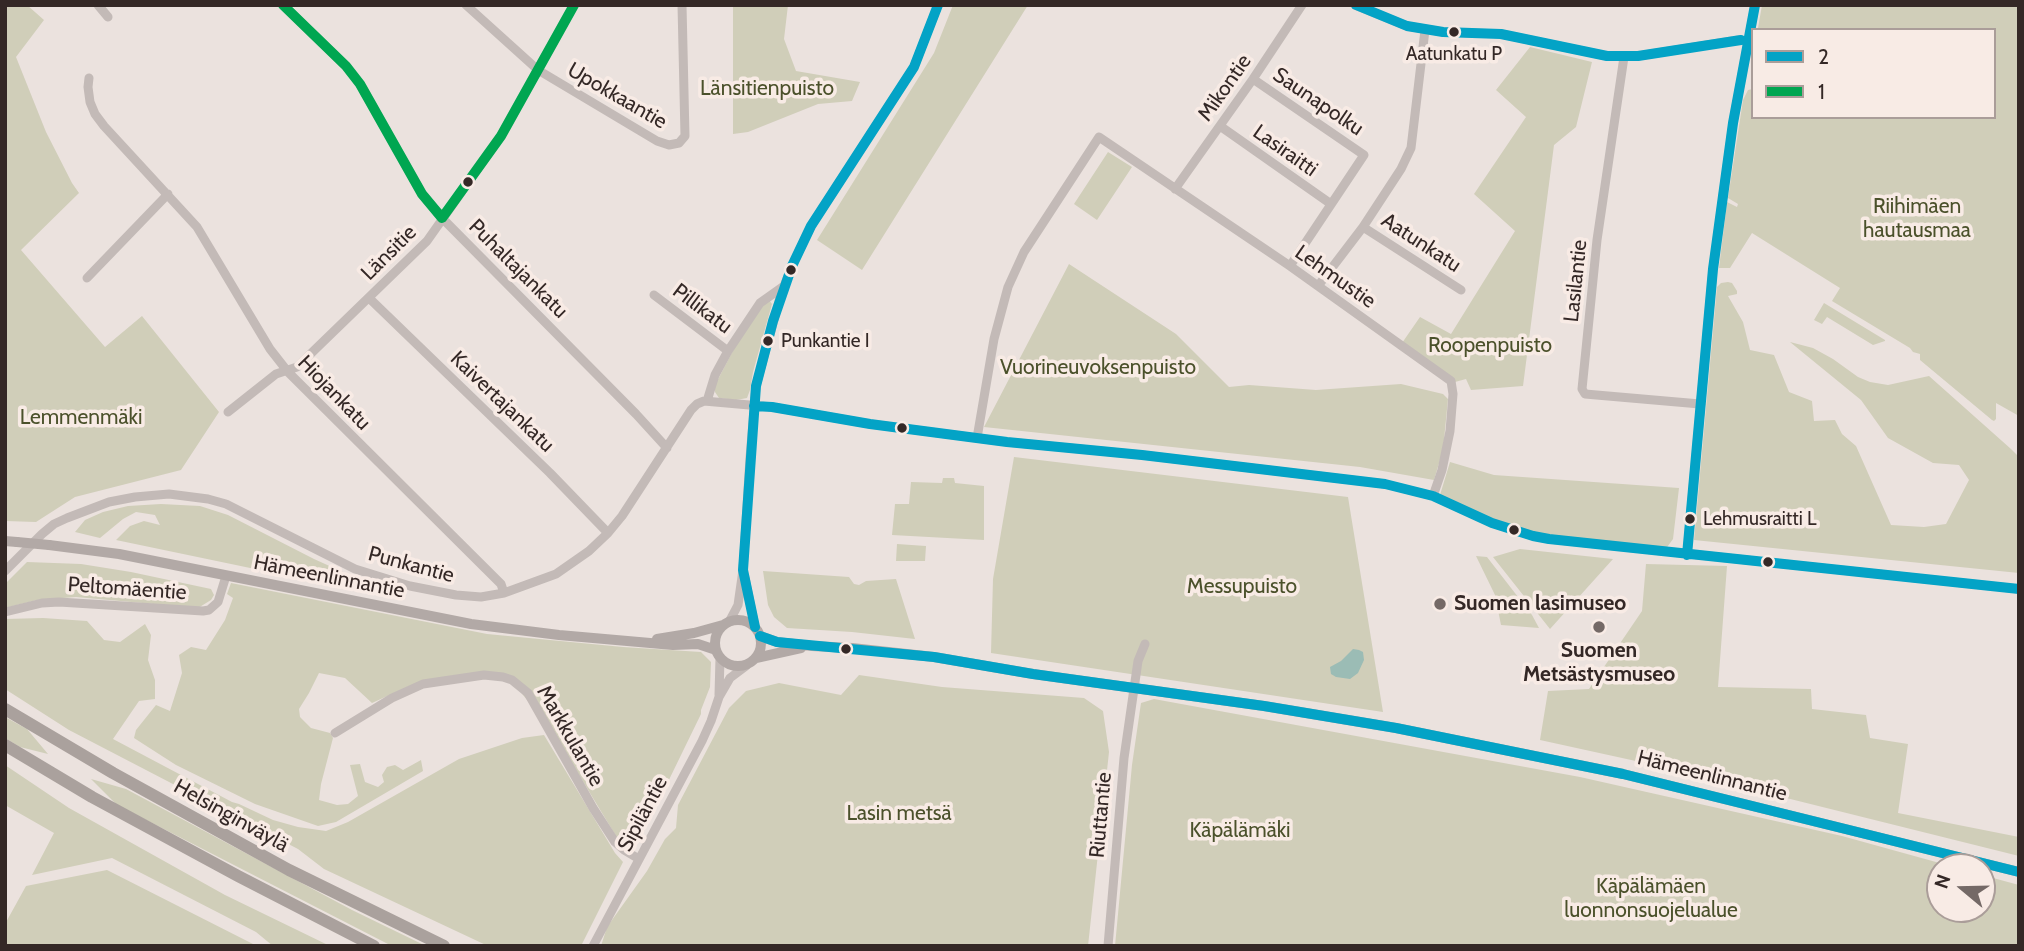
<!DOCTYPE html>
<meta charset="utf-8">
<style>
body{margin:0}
#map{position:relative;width:2024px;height:951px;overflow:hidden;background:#ebe2de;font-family:Cabin,sans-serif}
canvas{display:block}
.frame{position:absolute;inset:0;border:7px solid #342826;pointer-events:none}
.legend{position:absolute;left:1751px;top:28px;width:245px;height:91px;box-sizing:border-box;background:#f8ebe5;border:2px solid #aa9d99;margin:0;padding:9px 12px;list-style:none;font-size:21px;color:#342826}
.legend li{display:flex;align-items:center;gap:14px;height:35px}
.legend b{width:35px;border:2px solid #aa9d99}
.north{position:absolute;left:1926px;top:853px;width:70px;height:70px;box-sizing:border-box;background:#f8ebe5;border:2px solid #aa9d99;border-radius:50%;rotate:289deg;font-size:19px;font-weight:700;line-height:28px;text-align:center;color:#342826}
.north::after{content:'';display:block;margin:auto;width:24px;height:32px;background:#746966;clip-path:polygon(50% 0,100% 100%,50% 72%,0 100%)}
</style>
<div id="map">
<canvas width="2024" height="951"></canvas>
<div class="frame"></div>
<ul class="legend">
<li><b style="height:9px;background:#03a3c6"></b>2</li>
<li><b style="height:9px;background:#00a651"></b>1</li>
</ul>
<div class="north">N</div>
</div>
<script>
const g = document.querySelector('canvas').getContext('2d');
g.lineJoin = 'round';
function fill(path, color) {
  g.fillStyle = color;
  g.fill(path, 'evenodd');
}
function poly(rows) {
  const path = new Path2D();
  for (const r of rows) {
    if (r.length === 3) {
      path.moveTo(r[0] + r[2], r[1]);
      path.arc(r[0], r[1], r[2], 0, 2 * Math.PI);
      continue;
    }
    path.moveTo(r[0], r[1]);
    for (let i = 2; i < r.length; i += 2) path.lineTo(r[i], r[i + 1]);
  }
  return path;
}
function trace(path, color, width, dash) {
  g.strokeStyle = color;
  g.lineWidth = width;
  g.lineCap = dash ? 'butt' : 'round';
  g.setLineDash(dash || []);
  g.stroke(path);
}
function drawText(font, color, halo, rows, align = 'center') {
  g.font = font + ' Cabin,sans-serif';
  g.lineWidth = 7;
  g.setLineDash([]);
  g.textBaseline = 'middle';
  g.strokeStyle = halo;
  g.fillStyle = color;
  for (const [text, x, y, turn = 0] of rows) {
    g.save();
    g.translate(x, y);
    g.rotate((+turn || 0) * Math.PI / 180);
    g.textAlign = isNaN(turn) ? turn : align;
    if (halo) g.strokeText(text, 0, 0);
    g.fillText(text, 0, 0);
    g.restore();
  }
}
fill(poly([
 [5,5,27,5,44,20,16,57,46,132,72,183,79,193,21,250,105,347,142,316,219,412,181,470,75,497,36,522,5,521],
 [733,5,788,5,784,39,796,71,860,82,852,101,818,104,748,132,733,134],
 [953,5,1028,5,862,270,817,240,934,53],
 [1762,5,2019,5,2019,416,1996,403,1996,419,1994,421,1992,420,1920,360,1920,354,1913,352,1910,348,1832,301,1840,288,1752,233,1730,268,1719,268,1727,202,1737,207,1738,204,1728,198,1743,100,1748,90,1753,89,1753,117,1994,117,1994,30,1759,30,1758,28],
 [1530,47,1592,62,1576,127,1554,145,1523,386,1471,390,1466,379,1455,382,1402,343,1420,317,1451,334,1515,231,1474,194,1526,117,1496,90],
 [1108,152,1132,167,1097,220,1074,204],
 [1069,264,1176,334,1229,387,1249,385,1316,390,1401,384,1443,394,1448,399,1443,450,1434,480,1360,467,984,427],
 [1728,282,1732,283,1737,291,1737,294,1728,296,1743,322,1750,350,1774,355,1789,392,1812,401,1814,421,1835,420,1842,434,1856,446,1891,525,1924,527,1946,524,1969,480,1959,465,1933,463,1888,438,1861,400,1790,342,1813,348,1833,359,1858,377,1870,382,1888,385,1929,376,2011,449,2019,457,2019,573,1694,540,1717,287,1721,283],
 [769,300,772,304,753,372,750,390,747,398,736,400,719,398,715,392,715,385,737,343,763,304],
 [1824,303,1885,340,1885,341,1873,345,1827,317,1822,324,1814,320],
 [1014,457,1348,497,1383,712,991,653,993,579],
 [1450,462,1494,475,1679,488,1673,539,1665,550,1535,534,1493,521,1440,495],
 [943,478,954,478,955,483,984,486,984,540,892,535,895,504,909,504,911,482,942,483],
 [161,504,200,506,228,515,314,559,356,578,392,590,394,598,116,540,130,526,144,521,160,525,155,515,136,512,123,519,100,538,75,532,85,520,103,512,128,506],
 [897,544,926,546,925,561,896,561],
 [1520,549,1613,559,1550,629,1493,557],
 [1476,556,1487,557,1532,615,1539,628,1501,625,1495,595],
 [27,562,81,564,131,572,211,589,214,595,211,600,198,608,76,597,37,600,5,608,5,584],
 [1646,564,1727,566,1718,687,1811,689,1812,709,1866,715,1870,738,1908,744,1898,813,2019,837,2019,856,1654,765,1540,740,1548,691,1589,689,1642,611],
 [763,571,849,577,854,584,859,585,866,581,896,579,915,639,852,632,787,628,774,617,768,605],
 [231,583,487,634,623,647,701,652,711,662,710,687,701,710,701,714,646,827,637,844,632,848,628,848,619,841,553,732,506,674,416,683,372,703,345,678,319,673,309,693,299,709,300,717,311,728,330,733,333,738,321,784,319,800,337,805,348,804,358,796,350,765,360,764,365,782,378,787,384,782,382,775,387,767,395,765,403,770,421,760,423,771,336,822,318,826,255,804,176,765,134,738,136,730,156,705,170,711,182,673,179,655,191,647,206,650,225,620,233,598,227,594],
 [43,618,87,621,104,640,120,642,145,624,151,635,148,660,155,680,155,699,139,701,113,739,232,802,239,804,273,820,298,827,326,831,348,822,459,759,522,738,544,735,615,853,623,862,581,946,488,946,324,869,298,849,69,730,5,689,5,619],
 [859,675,942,687,1084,698,1103,711,1109,752,1088,946,601,946,607,927,647,871,665,839,676,828,678,805,729,708,746,691,779,683,841,695],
 [1154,699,1580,777,1842,836,1954,867,1940,867,1940,909,1982,909,1982,875,2019,885,2019,946,1115,946,1132,765,1141,703],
 [5,717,27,729,48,754,20,747,5,738],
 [5,765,69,808,225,895,330,946,273,946,256,932,112,858,32,875,54,833,5,805],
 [91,779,126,789,352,910,426,946,392,946,386,943,117,805],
 [107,870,253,944,255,946,5,946,5,924,26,886]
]), '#d0ceb9');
fill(poly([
 [1353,649,1359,650,1363,652,1364,660,1358,673,1350,679,1336,677,1331,674,1330,667,1341,661]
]), '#9bbcb5');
trace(poly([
 [98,5,108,17],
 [283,5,346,66,360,84,422,194,442,218,636,414,667,448],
 [466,5,538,70,657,141,669,145,679,143,685,136,682,5],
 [1355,5,1407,26,1443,32,1501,34,1607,56,1638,56,1738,40,1749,41],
 [1425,30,1411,148,1401,169,1363,227,1461,290],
 [1624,57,1597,240,1582,389,1585,394,1700,404],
 [89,78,88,87,90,102,95,114,104,126,197,227,270,349,288,372,501,584,504,593],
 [1253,79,1364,155,1290,266],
 [1220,126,1331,204],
 [1175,189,1253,79,1302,5],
 [87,278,168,194],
 [1318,286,1363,227],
 [654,295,728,351],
 [369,298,550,473,608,533],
 [707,401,715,375,728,351,760,303,784,286],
 [228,412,276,374,297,367,427,241,501,136,574,5],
 [977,438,994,339,1008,287,1024,252,1099,137,1290,266,1451,381,1453,394,1450,431,1442,470,1433,496],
 [1687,555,1713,269,1733,123,1755,5],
 [5,571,42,534,54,524,67,518,109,502,135,497,169,494,208,499,226,504,355,569,410,586,456,595,481,597,504,593,556,574,589,551,608,533,622,516,691,410,697,404,704,401,772,407,870,424,1007,442,1142,455,1385,484,1433,496,1492,523,1533,536,1549,539,2019,589],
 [745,578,755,627],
 [5,612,42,603,59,602,203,611,209,610,218,602,226,576],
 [729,622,738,605,743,570,750,458,756,386,781,294,792,266,811,226,914,67,938,5],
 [719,695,720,658],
 [335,733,392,698,423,684,484,675,503,677,512,680,528,693,593,808,615,842,624,850,639,859],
 [593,946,702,741,711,721,719,697,730,678,746,666],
 [1108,946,1124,758,1138,661,1145,644]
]), '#c3bab7', 9);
trace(poly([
 [5,541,17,542],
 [49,545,119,554,471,624,559,635,673,645,698,644,716,650],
 [738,643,23],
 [760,636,777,642,812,646,852,648,934,657,1033,674,1264,706,1396,728,1623,774,2019,872],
 [657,639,694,633,723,625],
 [756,658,801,648]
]), '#b2a9a6', 10);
trace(poly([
 [5,709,113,773,289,870,444,946],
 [5,745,92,797,238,876,374,946]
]), '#aaa19d', 12);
trace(poly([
 [17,542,49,545]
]), '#b2a9a6', 10);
trace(poly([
 [1356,5,1407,26,1443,32,1501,34,1607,56,1638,56,1741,40],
 [754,406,772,407,870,424,1007,442,1142,455,1385,484,1433,496,1492,523,1533,536,1549,539,2019,589],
 [1687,555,1713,269,1733,123,1755,5],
 [755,627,743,570,756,386,773,321,792,266,811,226,914,67,938,5],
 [760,636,777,642,934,657,1033,674,1264,706,1396,728,1623,774,2019,872]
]), '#03a3c6', 10);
trace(poly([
 [283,5,346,66,360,84,422,194,442,218,501,136,574,5]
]), '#00a651', 10);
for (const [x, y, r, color] of [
 [1454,32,6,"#342826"],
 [468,182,6,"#342826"],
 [791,270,6,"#342826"],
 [768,341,6,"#342826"],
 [902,428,6,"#342826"],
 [1690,519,6,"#342826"],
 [1514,530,6,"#342826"],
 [1768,562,6,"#342826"],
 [1440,604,7,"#746966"],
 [1599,627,7,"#746966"],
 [846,649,6,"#342826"]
]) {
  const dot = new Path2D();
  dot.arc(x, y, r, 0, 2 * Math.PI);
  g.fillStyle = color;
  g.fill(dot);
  trace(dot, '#f8ebe5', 2.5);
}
drawText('19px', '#342826', '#f8ebe5', [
 ["Aatunkatu P",1454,54,"center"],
 ["Punkantie I",781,341],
 ["Lehmusraitti L",1703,519]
], 'left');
drawText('21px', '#342826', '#f8ebe5', [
 ["Mikontie",1225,88,-55],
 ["Upokkaantie",617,96,30],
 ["Saunapolku",1318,102,34],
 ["Lasiraitti",1285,151,35],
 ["Aatunkatu",1421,243,33],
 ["Länsitie",389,253,-45],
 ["Puhaltajankatu",518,269,45],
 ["Lehmustie",1335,277,35],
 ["Lasilantie",1576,281,-84],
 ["Pillikatu",702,309,37],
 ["Hiojankatu",334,393,46],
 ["Kaivertajankatu",502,402,44],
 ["Punkantie",411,565,15],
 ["Hämeenlinnantie",329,577,11],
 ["Peltomäentie",127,589,4],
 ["Markkulantie",570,736,60],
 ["Hämeenlinnantie",1712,776,14],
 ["Sipiläntie",643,814,-62],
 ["Riuttantie",1101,815,-85],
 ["Helsinginväylä",231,816,29]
]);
drawText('21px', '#4b512b', '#f8ebe5', [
 ["Länsitienpuisto",767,89],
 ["Riihimäen",1917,207],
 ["hautausmaa",1917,231],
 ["Roopenpuisto",1490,346],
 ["Vuorineuvoksenpuisto",1098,368],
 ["Lemmenmäki",81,418],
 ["Messupuisto",1242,587],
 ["Lasin metsä",899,814],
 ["Käpälämäki",1240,831],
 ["Käpälämäen",1651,887],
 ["luonnonsuojelualue",1651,911]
]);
drawText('bold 21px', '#342826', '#f8ebe5', [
 ["Suomen lasimuseo",1454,604],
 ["Suomen",1599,651,"center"],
 ["Metsästysmuseo",1599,675,"center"]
], 'left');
</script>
